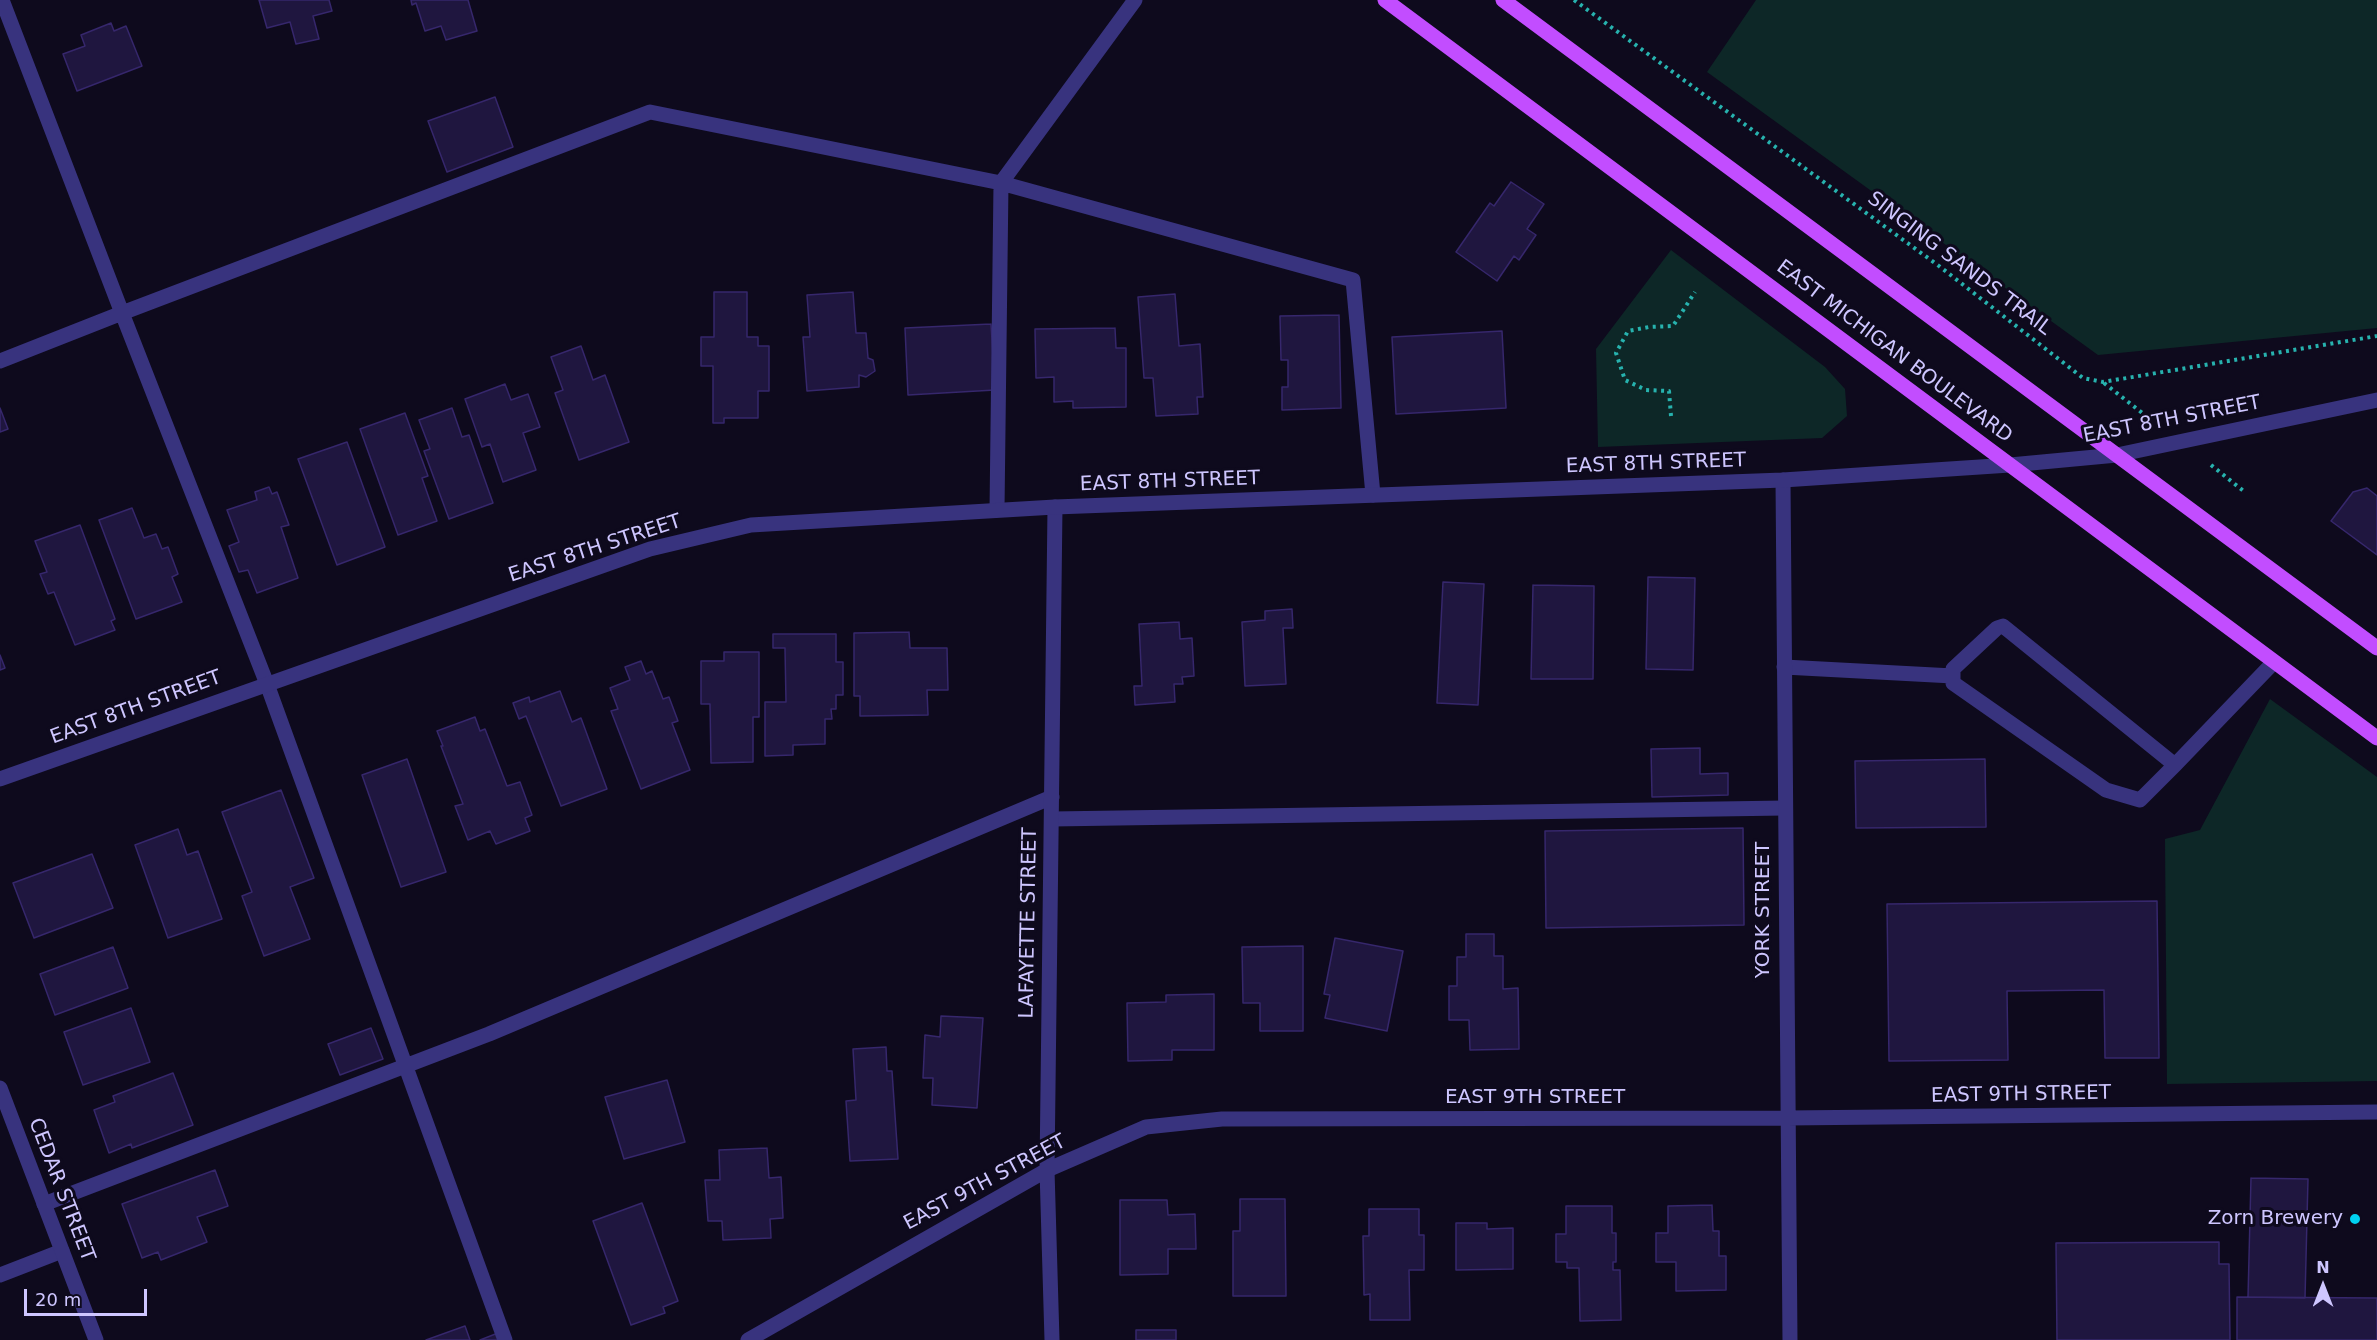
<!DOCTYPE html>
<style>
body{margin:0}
#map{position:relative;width:2377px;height:1340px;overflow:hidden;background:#0e0a1d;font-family:"DejaVu Sans",sans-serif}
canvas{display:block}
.north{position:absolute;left:2293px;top:1256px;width:60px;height:60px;-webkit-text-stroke:4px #0e0a1d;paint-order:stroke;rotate:0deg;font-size:16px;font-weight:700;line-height:24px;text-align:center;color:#cec6ff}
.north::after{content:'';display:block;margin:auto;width:21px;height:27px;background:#cec6ff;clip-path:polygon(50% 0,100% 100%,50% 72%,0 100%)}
.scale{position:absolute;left:24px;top:1289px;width:123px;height:27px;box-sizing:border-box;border:3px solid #cec6ff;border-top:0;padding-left:8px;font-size:18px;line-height:21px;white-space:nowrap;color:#cec6ff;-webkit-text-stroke:4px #0e0a1d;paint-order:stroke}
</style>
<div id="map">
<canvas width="2377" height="1340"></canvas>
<div class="north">N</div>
<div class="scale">20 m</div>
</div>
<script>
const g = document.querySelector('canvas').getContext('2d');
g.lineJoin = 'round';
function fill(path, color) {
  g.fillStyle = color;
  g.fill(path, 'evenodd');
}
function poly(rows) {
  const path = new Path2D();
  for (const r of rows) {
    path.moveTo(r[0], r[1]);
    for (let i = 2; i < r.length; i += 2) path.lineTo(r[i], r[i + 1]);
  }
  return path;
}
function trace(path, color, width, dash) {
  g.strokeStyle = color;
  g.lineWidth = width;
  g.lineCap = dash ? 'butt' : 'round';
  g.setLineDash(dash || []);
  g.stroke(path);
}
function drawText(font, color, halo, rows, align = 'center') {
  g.font = font + ' "DejaVu Sans",sans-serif';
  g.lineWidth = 6;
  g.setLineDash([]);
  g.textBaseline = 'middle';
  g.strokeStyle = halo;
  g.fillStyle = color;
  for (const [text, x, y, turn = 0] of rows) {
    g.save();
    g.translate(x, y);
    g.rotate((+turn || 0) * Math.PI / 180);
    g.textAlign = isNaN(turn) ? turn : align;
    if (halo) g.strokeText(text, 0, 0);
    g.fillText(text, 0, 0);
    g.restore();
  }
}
fill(poly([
 [1756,0,2377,0,2377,328,2098,355,1707,72],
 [1671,250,1825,367,1845,389,1847,416,1822,438,1598,447,1596,349],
 [2270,699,2377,777,2377,1081,2167,1084,2165,839,2200,830]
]), '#0d2727');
const building = poly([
 [259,0,329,0,332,11,313,16,319,39,296,44,290,22,267,28,259,0],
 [411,0,468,0,477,31,446,40,441,26,425,31,416,3,412,5,411,0],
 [111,23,114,31,126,26,142,66,77,91,63,54,85,46,81,35,111,23],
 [495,97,513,147,447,172,428,121,495,97],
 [1511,182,1544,204,1527,229,1536,235,1519,260,1514,256,1497,281,1456,252,1490,203,1494,206,1511,182],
 [714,292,747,292,747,337,758,337,758,346,769,346,769,391,758,391,758,418,724,418,724,423,713,423,713,366,701,366,701,337,714,337,714,292],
 [853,292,856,333,866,333,868,358,873,360,875,371,866,377,859,375,859,387,807,391,803,337,810,337,807,295,853,292],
 [1175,294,1179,346,1200,344,1203,397,1197,397,1198,414,1156,416,1153,378,1144,378,1138,297,1175,294],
 [1339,315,1341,408,1282,410,1282,387,1288,387,1288,360,1281,360,1280,316,1339,315],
 [991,324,995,390,908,395,905,328,991,324],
 [1115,328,1116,348,1126,348,1126,407,1073,408,1073,401,1054,402,1054,377,1036,378,1035,329,1115,328],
 [1502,331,1506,408,1396,414,1392,337,1502,331],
 [581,346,593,380,605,375,629,442,579,460,555,393,563,390,551,357,581,346],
 [505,384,511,400,528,394,540,427,523,433,536,470,503,482,490,444,482,447,465,399,505,384],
 [0,408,8,429,0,432,0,408],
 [452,408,462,437,469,435,493,503,449,519,424,451,430,449,419,420,452,408],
 [405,413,428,476,422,478,437,521,398,535,360,429,405,413],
 [347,442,385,547,337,565,298,459,347,442],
 [269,487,272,494,277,492,289,525,281,527,298,578,257,593,248,570,239,572,229,546,239,542,227,510,257,500,255,492,269,487],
 [2367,488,2377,496,2377,555,2331,521,2353,492,2367,488],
 [132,508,144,538,156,534,162,549,168,547,178,574,172,577,182,602,136,619,99,520,132,508],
 [80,525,115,619,111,621,115,630,75,645,54,592,48,594,40,574,47,572,35,541,80,525],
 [1648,577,1695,578,1693,670,1646,669,1648,577],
 [1443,582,1484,584,1478,705,1437,703,1443,582],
 [1533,585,1594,586,1593,679,1531,679,1533,585],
 [1292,609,1293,628,1283,628,1286,684,1245,686,1242,622,1265,620,1265,611,1292,609],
 [1179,622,1180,639,1192,638,1194,676,1182,677,1183,684,1174,684,1175,702,1135,705,1134,686,1142,686,1139,624,1179,622],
 [909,632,910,648,947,648,948,690,927,690,928,715,860,716,860,696,854,696,854,633,909,632],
 [773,634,836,634,836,662,843,662,843,695,836,695,836,709,831,709,832,719,825,719,825,744,793,745,793,755,765,756,765,702,786,702,785,648,773,648,773,634],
 [724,652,759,652,759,717,753,717,753,762,711,763,710,704,701,704,701,661,724,661,724,652],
 [0,655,5,668,0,670,0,655],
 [641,661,646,674,652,671,663,699,669,697,678,721,672,723,690,770,641,789,611,711,618,709,610,688,630,680,625,667,641,661],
 [560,691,572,722,581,718,607,789,561,806,526,716,519,719,513,703,529,697,530,702,560,691],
 [475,717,480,731,485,729,507,786,520,782,532,815,525,818,530,831,496,844,490,831,468,840,455,806,463,804,441,746,443,746,437,731,475,717],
 [1700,748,1700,774,1728,773,1728,795,1652,797,1651,749,1700,748],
 [407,759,446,872,401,887,362,775,407,759],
 [1985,759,1986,827,1856,828,1855,761,1985,759],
 [281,790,314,878,290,887,310,939,264,956,242,896,252,892,222,812,281,790],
 [1743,828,1744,925,1546,928,1545,831,1743,828],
 [178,829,187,855,198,851,222,919,168,938,135,845,178,829],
 [92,854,113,908,34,938,13,883,92,854],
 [2157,901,2159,1058,2105,1058,2104,990,2007,991,2008,1060,1889,1061,1887,904,2157,901],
 [1466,934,1494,934,1494,956,1503,956,1503,989,1518,988,1519,1049,1470,1050,1469,1020,1449,1020,1449,986,1457,986,1457,957,1466,957,1466,934],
 [1335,938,1403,951,1387,1031,1325,1018,1330,995,1324,994,1335,938],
 [1303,946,1303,1031,1260,1031,1260,1003,1243,1003,1242,947,1303,946],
 [113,947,128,988,55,1015,40,974,113,947],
 [1214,994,1214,1050,1172,1050,1172,1060,1128,1061,1127,1003,1166,1002,1166,995,1214,994],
 [131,1008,150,1062,83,1085,64,1032,131,1008],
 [941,1016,983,1018,977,1108,932,1105,933,1078,923,1078,925,1035,940,1037,941,1016],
 [371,1028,383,1059,340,1075,328,1044,371,1028],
 [886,1047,887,1071,892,1071,898,1159,850,1161,846,1101,856,1100,853,1049,886,1047],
 [173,1073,193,1125,132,1148,131,1144,109,1153,94,1110,115,1102,113,1096,173,1073],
 [667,1080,685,1142,624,1159,605,1097,667,1080],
 [767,1148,769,1178,781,1177,783,1218,770,1219,771,1238,723,1240,722,1221,708,1221,705,1180,720,1180,719,1150,767,1148],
 [215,1170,228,1206,197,1217,207,1242,161,1260,158,1252,142,1258,122,1204,215,1170],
 [2251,1178,2308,1179,2305,1298,2248,1297,2251,1178],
 [1240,1199,1285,1199,1286,1296,1233,1296,1233,1231,1240,1231,1240,1199],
 [1120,1200,1167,1200,1168,1215,1195,1214,1196,1249,1168,1249,1168,1274,1120,1275,1120,1200],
 [642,1203,678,1301,663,1307,665,1313,631,1325,593,1221,642,1203],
 [1712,1205,1713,1231,1719,1231,1719,1256,1726,1256,1726,1290,1676,1291,1676,1262,1656,1262,1656,1233,1668,1233,1668,1206,1712,1205],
 [1566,1206,1612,1206,1612,1233,1616,1233,1616,1262,1613,1262,1613,1270,1620,1270,1621,1320,1580,1321,1579,1268,1567,1268,1567,1262,1556,1262,1556,1234,1566,1234,1566,1206],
 [1369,1209,1419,1209,1419,1235,1424,1235,1424,1270,1409,1270,1410,1320,1370,1320,1370,1294,1364,1295,1363,1236,1369,1236,1369,1209],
 [1456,1223,1487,1223,1487,1229,1513,1228,1513,1269,1456,1270,1456,1223],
 [2219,1242,2219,1264,2229,1264,2230,1340,2057,1340,2056,1243,2219,1242],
 [2237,1297,2377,1298,2377,1340,2237,1340,2237,1297],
 [465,1326,470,1340,426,1340,465,1326],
 [1136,1330,1176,1330,1176,1340,1136,1340,1136,1330],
 [498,1333,500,1340,480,1340,498,1333]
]);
fill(building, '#1f163f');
trace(building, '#36276c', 1.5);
trace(poly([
 [1574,0,1939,266,2083,378,2103,382,2377,336],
 [2104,383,2150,419],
 [1671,416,1669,391,1646,390,1625,380,1616,353,1628,331,1649,327,1673,326,1695,292],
 [2211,465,2246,493]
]), '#27b2ae', 4, [3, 4.5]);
trace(poly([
 [2,0,122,313,650,112,1001,183,997,510],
 [1135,0,1001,183,1353,280,1373,495],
 [0,361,122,313,267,684,505,1340],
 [1784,667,1953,676],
 [2175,765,2003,626,1997,628,1953,669,1953,683,2106,790,2140,800,2175,765,2274,662],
 [1052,819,1785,808],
 [44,1204,489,1034,1052,797],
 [0,1275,62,1251]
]), '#38337e', 15);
trace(poly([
 [1783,480,1790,1340],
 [0,1088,96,1340],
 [748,1340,1047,1170,1146,1127,1222,1119,1787,1118,2377,1112],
 [1052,1340,1047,1170,1055,507]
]), '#38337e', 15);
trace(poly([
 [0,779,650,549,751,525,1055,507,1783,480,2010,465,2117,455,2377,400]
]), '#38337e', 15);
trace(poly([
 [1385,0,2377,738],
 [1503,0,2377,648]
]), '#c24dff', 15);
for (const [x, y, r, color] of [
 [2355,1219,6,"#00d2f1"]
]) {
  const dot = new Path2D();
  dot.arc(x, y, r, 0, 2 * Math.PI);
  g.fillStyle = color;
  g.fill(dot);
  trace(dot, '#0e0a1d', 2);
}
drawText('20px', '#cec6ff', '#0e0a1d', [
 ["SINGING SANDS TRAIL",1959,264,37],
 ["EAST MICHIGAN BOULEVARD",1894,352,37],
 ["EAST 8TH STREET",2172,420,-11],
 ["EAST 8TH STREET",1656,464,-2],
 ["EAST 8TH STREET",1170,482,-2],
 ["EAST 8TH STREET",595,549,-18],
 ["EAST 8TH STREET",136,708,-20],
 ["YORK STREET",1764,910,-90],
 ["LAFAYETTE STREET",1029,923,-89],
 ["EAST 9TH STREET",2021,1095,-1],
 ["EAST 9TH STREET",1535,1098],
 ["EAST 9TH STREET",985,1183,-28],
 ["CEDAR STREET",61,1190,69]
]);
drawText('20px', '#cec6ff', '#0e0a1d', [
 ["Zorn Brewery",2343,1219]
], 'right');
</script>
